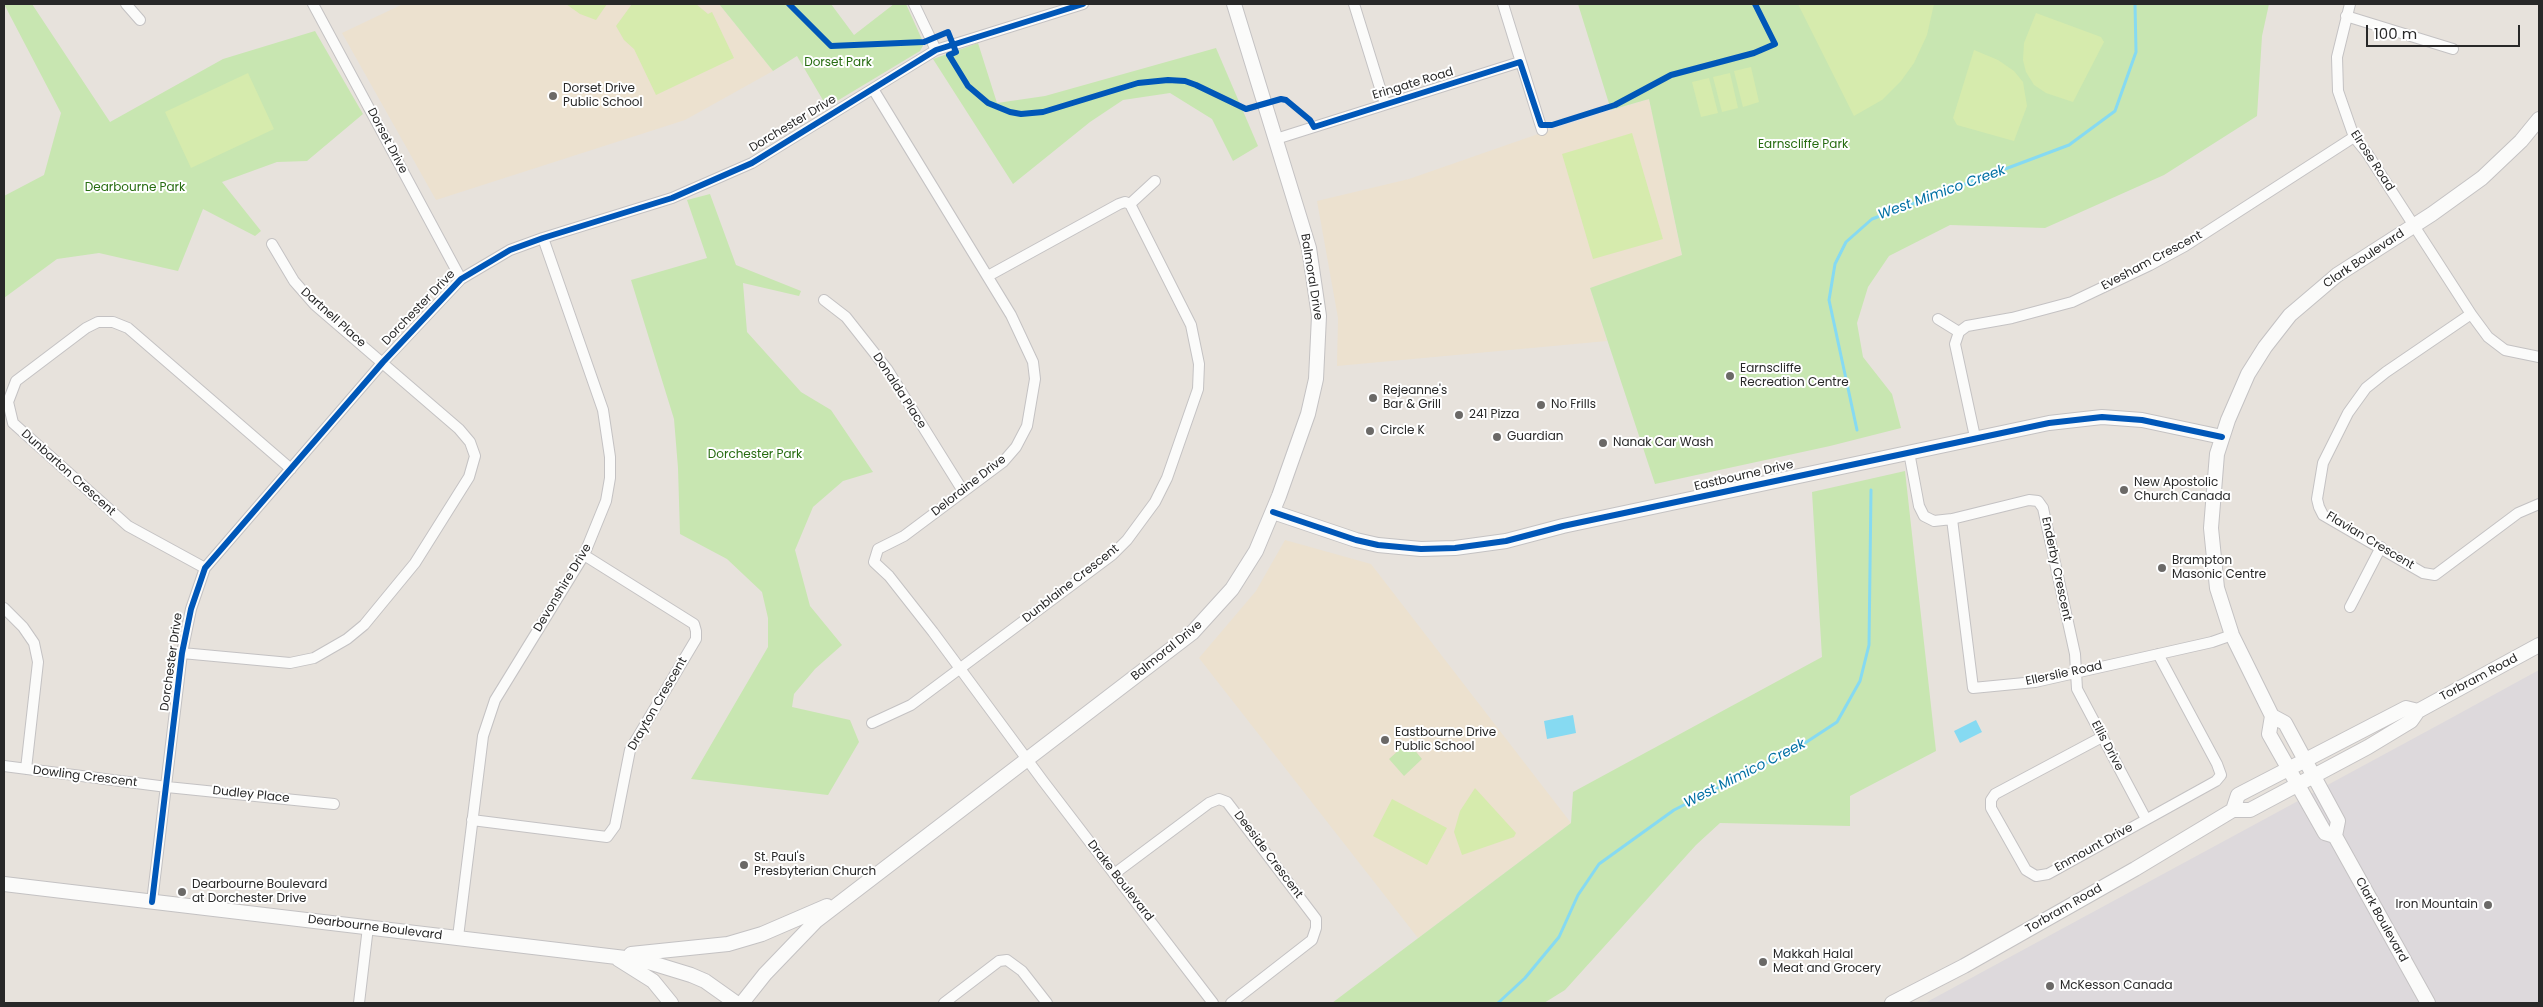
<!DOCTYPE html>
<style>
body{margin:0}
#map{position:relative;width:2543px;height:1007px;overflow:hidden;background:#e7e2dc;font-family:Poppins,sans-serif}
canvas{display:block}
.frame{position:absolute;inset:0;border:5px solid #282828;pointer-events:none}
.scale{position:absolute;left:2366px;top:25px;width:154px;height:22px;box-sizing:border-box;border:2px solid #282828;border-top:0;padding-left:6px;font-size:15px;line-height:18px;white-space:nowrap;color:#282828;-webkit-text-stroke:4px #fff;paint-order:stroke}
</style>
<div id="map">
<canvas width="2543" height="1007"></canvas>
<div class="frame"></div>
<div class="scale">100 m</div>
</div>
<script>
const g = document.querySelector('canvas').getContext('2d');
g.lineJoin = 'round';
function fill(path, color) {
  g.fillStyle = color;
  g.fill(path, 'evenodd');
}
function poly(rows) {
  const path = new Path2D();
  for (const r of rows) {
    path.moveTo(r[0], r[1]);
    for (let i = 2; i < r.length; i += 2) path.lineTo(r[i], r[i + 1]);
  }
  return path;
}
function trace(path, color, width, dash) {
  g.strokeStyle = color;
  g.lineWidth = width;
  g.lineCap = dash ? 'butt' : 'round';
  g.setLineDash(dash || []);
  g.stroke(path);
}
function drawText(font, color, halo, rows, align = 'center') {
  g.font = font + ' Poppins,sans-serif';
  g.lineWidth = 4;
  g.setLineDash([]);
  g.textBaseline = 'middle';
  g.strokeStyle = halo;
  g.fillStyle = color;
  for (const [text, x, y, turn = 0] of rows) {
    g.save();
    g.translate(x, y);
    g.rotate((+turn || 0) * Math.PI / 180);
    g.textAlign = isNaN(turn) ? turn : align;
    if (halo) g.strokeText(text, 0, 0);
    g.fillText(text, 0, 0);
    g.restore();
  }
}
fill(poly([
 [2539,670,2539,1003,1925,1003,2442,723]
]), '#ddd9dc');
fill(poly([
 [403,4,719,4,773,71,685,120,436,200,342,33],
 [1649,99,1682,256,1590,288,1607,341,1337,366,1338,318,1317,201,1409,179,1541,133],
 [1285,540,1371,564,1571,823,1418,938,1199,658,1256,591]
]), '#ece1cf');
fill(poly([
 [4,4,32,4,110,122,223,59,315,31,363,114,307,161,277,162,222,182,261,231,255,236,203,209,178,271,99,253,57,259,4,298,4,196,44,175,61,113],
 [719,4,831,4,854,35,894,4,906,4,924,44,920,51,827,107,797,56,773,71],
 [1578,4,2269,4,2262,36,2257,116,2164,175,2045,228,1950,225,1889,256,1868,287,1857,323,1863,357,1892,394,1901,428,1830,446,1655,484,1590,288,1682,255,1649,99,1611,110],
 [978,43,997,103,1045,96,1216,48,1258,146,1233,161,1212,119,1170,93,1123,100,1090,122,1013,184,933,59],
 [710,194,736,265,801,291,799,296,743,283,747,332,801,392,831,410,873,472,843,481,813,507,795,550,810,606,842,645,815,669,794,694,792,707,850,720,859,742,828,795,691,779,768,647,768,618,762,592,727,559,680,534,678,468,674,419,631,280,707,258,687,200],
 [1905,471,1936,751,1850,796,1850,826,1720,823,1696,845,1565,990,1544,1003,1332,1003,1571,823,1573,792,1822,657,1812,492],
 [1408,742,1422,759,1404,776,1389,759]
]), '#c8e6b1');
fill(poly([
 [566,4,607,4,596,20,580,14],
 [632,4,696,4,708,14,712,12,734,58,656,95,634,49,624,40,616,26],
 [1798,4,1934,4,1927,35,1914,63,1901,81,1882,100,1854,116],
 [2036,13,2101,37,2104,42,2073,102,2046,93,2034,85,2026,72,2023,60,2024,43],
 [1974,50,1998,60,2014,71,2023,82,2027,106,2014,141,1957,125,1953,118],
 [1751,67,1759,102,1743,107,1734,71],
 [248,73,274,129,191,168,165,112],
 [1730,73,1738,108,1722,112,1713,77],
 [1709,78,1718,113,1701,117,1692,82],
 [1632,133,1663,239,1593,259,1562,154],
 [1475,788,1516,833,1514,837,1462,855,1454,832,1460,811],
 [1392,799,1447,828,1427,865,1373,836]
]), '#d6ebad');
fill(poly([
 [1573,715,1576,733,1547,739,1544,721],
 [1976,720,1982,732,1960,743,1954,731]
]), '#86daf2');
trace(poly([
 [1857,430,1829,300,1835,264,1846,242,1872,219,2069,145,2115,111,2136,52,2135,4],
 [1498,1003,1525,978,1559,937,1578,895,1599,864,1674,810,1802,745,1837,722,1860,681,1869,645,1871,490]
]), '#86daf2', 3);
const street = poly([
 [126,4,140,20],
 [313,4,461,279],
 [914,4,936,50],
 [1354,4,1385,104],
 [1503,4,1542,130],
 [2350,4,2337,57,2338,91,2354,137,2367,153,2471,314,2488,337,2505,350,2539,357],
 [2346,16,2453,49],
 [873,89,1011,315,1033,362,1035,379,1027,426,1016,447,1003,462,904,536,878,549,874,562,889,576,933,632,1043,781,1213,1003],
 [1276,139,1520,62],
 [1130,204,1155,181],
 [824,300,846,317,887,369,963,491],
 [2471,314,2386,372,2366,388,2348,413,2323,463,2317,499,2319,507,2323,515,2423,573,2435,575,2518,513,2539,504],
 [1938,319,1959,332],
 [1975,437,1955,344,1959,332,1967,326,2012,318,2072,302,2150,265,2185,246,2354,137],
 [1909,452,1919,506,1924,516,1934,521,1952,519,2029,500,2038,501,2043,508,2075,654,2077,689,2146,819],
 [1952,519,1973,688,2035,682,2212,642,2232,635],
 [205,568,128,526,13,423,8,402,16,381,86,328,98,322,113,322,128,328,291,469],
 [2350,607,2381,547],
 [4,608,23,627,34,643,38,662,26,769],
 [182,653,290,663,314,658,347,639,364,625,415,563,469,477,475,456,470,442,459,429,315,305,294,281,272,244],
 [872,723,911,705,1112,555,1127,540,1155,502,1167,478,1198,389,1199,364,1191,325,1130,204,1125,202,1119,204,988,276],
 [2102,737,1995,794,1991,800,1991,808,2026,870,2036,876,2048,874,2216,781,2221,775,2217,764,2158,654],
 [4,766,167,787,334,804],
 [472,820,607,837,615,826,630,750,696,639,696,631,694,624,584,555],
 [1114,874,1209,803,1219,799,1227,802,1316,919,1316,928,1312,940,1231,1003],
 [152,902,182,653,191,609,205,568,383,362,461,279,510,250,543,238,672,198,752,163,936,50,1083,4],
 [458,937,483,736,495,700,584,555,606,501,610,478,610,457,603,410,543,238],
 [359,1003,368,927],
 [944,1003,999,961,1007,960,1022,971,1047,1003]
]);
const secondary = poly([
 [1273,512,1356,540,1378,545,1421,549,1455,548,1506,541,1563,526,2049,423,2102,417,2142,420,2222,437],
 [2272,716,2285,723,2338,821,2335,836,2428,1003],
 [2233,810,2238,795,2406,708,2418,711],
 [2335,836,2325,833,2269,734,2272,716,2232,635,2217,588,2211,528,2217,454,2228,420,2248,374,2265,347,2290,315,2337,275,2432,214,2482,178,2521,141,2539,119],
 [4,884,642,960,691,975,705,981,736,1003],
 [631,954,728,944,762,934,827,906],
 [618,959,653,981,671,1003],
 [742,1003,765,974,816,921,1192,633,1232,589,1256,551,1279,496,1308,414,1316,379,1319,316,1309,248,1234,4],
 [1892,1003,1964,966,2135,869,2233,810,2250,810,2368,747,2411,721,2418,711,2539,645]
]);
trace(street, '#c4c2c3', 12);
trace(secondary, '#c4c2c3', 16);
trace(street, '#fbfbfa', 10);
trace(secondary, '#fbfbfa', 14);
trace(poly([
 [789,4,831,46,924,42,948,32,956,52,949,55,968,86,988,103,1010,112,1021,114,1043,112,1138,83,1168,80,1185,81,1196,85,1246,109,1281,99,1286,100,1310,120,1314,127,1520,62,1541,125,1552,125,1615,105,1671,75,1754,53,1775,44,1755,4],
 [1273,512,1356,540,1378,545,1421,549,1455,548,1506,541,1563,526,2049,423,2102,417,2142,420,2222,437],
 [152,902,182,653,191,609,205,568,383,362,461,279,510,250,543,238,672,198,752,163,936,50,1083,4]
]), '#0057b8', 6);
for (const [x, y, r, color] of [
 [553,96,5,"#6b6967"],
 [1730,376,5,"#6b6967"],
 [1373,398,5,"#6b6967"],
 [1541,405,5,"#6b6967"],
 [1459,415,5,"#6b6967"],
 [1370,431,5,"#6b6967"],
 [1497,437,5,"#6b6967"],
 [1603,443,5,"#6b6967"],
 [2124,490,5,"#6b6967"],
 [2162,568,5,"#6b6967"],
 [1385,740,5,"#6b6967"],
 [744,865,5,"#6b6967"],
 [182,892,5,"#6b6967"],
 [2488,905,5,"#6b6967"],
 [1763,962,5,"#6b6967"],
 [2050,986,5,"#6b6967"]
]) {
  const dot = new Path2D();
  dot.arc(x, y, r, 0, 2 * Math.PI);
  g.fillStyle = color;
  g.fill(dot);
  trace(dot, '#fff', 2);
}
drawText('12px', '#276c11', '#fff', [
 ["Dorset Park",838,63],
 ["Earnscliffe Park",1803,145],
 ["Dearbourne Park",135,188],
 ["Dorchester Park",755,455]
]);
drawText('12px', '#282828', '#fff', [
 ["Eringate Road",1413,84,-17],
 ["Dorchester Drive",793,124,-31],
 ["Dorset Drive",387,141,62],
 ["Elrose Road",2372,161,57],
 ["Clark Boulevard",2364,259,-34],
 ["Evesham Crescent",2152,261,-28],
 ["Balmoral Drive",1311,277,81],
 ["Dorchester Drive",419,308,-46],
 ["Dartnell Place",333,318,42],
 ["Donalda Place",899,391,57],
 ["Dunbarton Crescent",68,473,42],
 ["Eastbourne Drive",1744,476,-13],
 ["Deloraine Drive",969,486,-38],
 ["Flavian Crescent",2370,541,31],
 ["Enderby Crescent",2056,569,78],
 ["Dunblaine Crescent",1071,584,-38],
 ["Devonshire Drive",563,588,-59],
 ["Balmoral Drive",1167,651,-39],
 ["Dorchester Drive",172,662,-82],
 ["Ellerslie Road",2064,674,-12],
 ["Torbram Road",2479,678,-28],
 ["Drayton Crescent",658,704,-60],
 ["Ellis Drive",2107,746,62],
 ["Dowling Crescent",85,777,7],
 ["Dudley Place",251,795,6],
 ["Enmount Drive",2094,848,-29],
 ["Deeside Crescent",1268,855,53],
 ["Drake Boulevard",1120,881,52],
 ["Torbram Road",2064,909,-30],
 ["Clark Boulevard",2381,920,61],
 ["Dearbourne Boulevard",375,928,7]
]);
drawText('12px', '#282828', '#fff', [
 ["Dorset Drive",563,89],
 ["Public School",563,103],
 ["Earnscliffe",1740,369],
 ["Recreation Centre",1740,383],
 ["Rejeanne's",1383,391],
 ["Bar & Grill",1383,405],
 ["No Frills",1551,405],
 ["241 Pizza",1469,415],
 ["Circle K",1380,431],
 ["Guardian",1507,437],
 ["Nanak Car Wash",1613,443],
 ["New Apostolic",2134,483],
 ["Church Canada",2134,497],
 ["Brampton",2172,561],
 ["Masonic Centre",2172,575],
 ["Eastbourne Drive",1395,733],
 ["Public School",1395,747],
 ["St. Paul's",754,858],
 ["Presbyterian Church",754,872],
 ["Dearbourne Boulevard",192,885],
 ["at Dorchester Drive",192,899],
 ["Iron Mountain",2478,905,"right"],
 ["Makkah Halal",1773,955],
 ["Meat and Grocery",1773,969],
 ["McKesson Canada",2060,986]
], 'left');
drawText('italic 14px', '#0070a4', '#fff', [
 ["West Mimico Creek",1942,193,-20],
 ["West Mimico Creek",1745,774,-27]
]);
</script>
